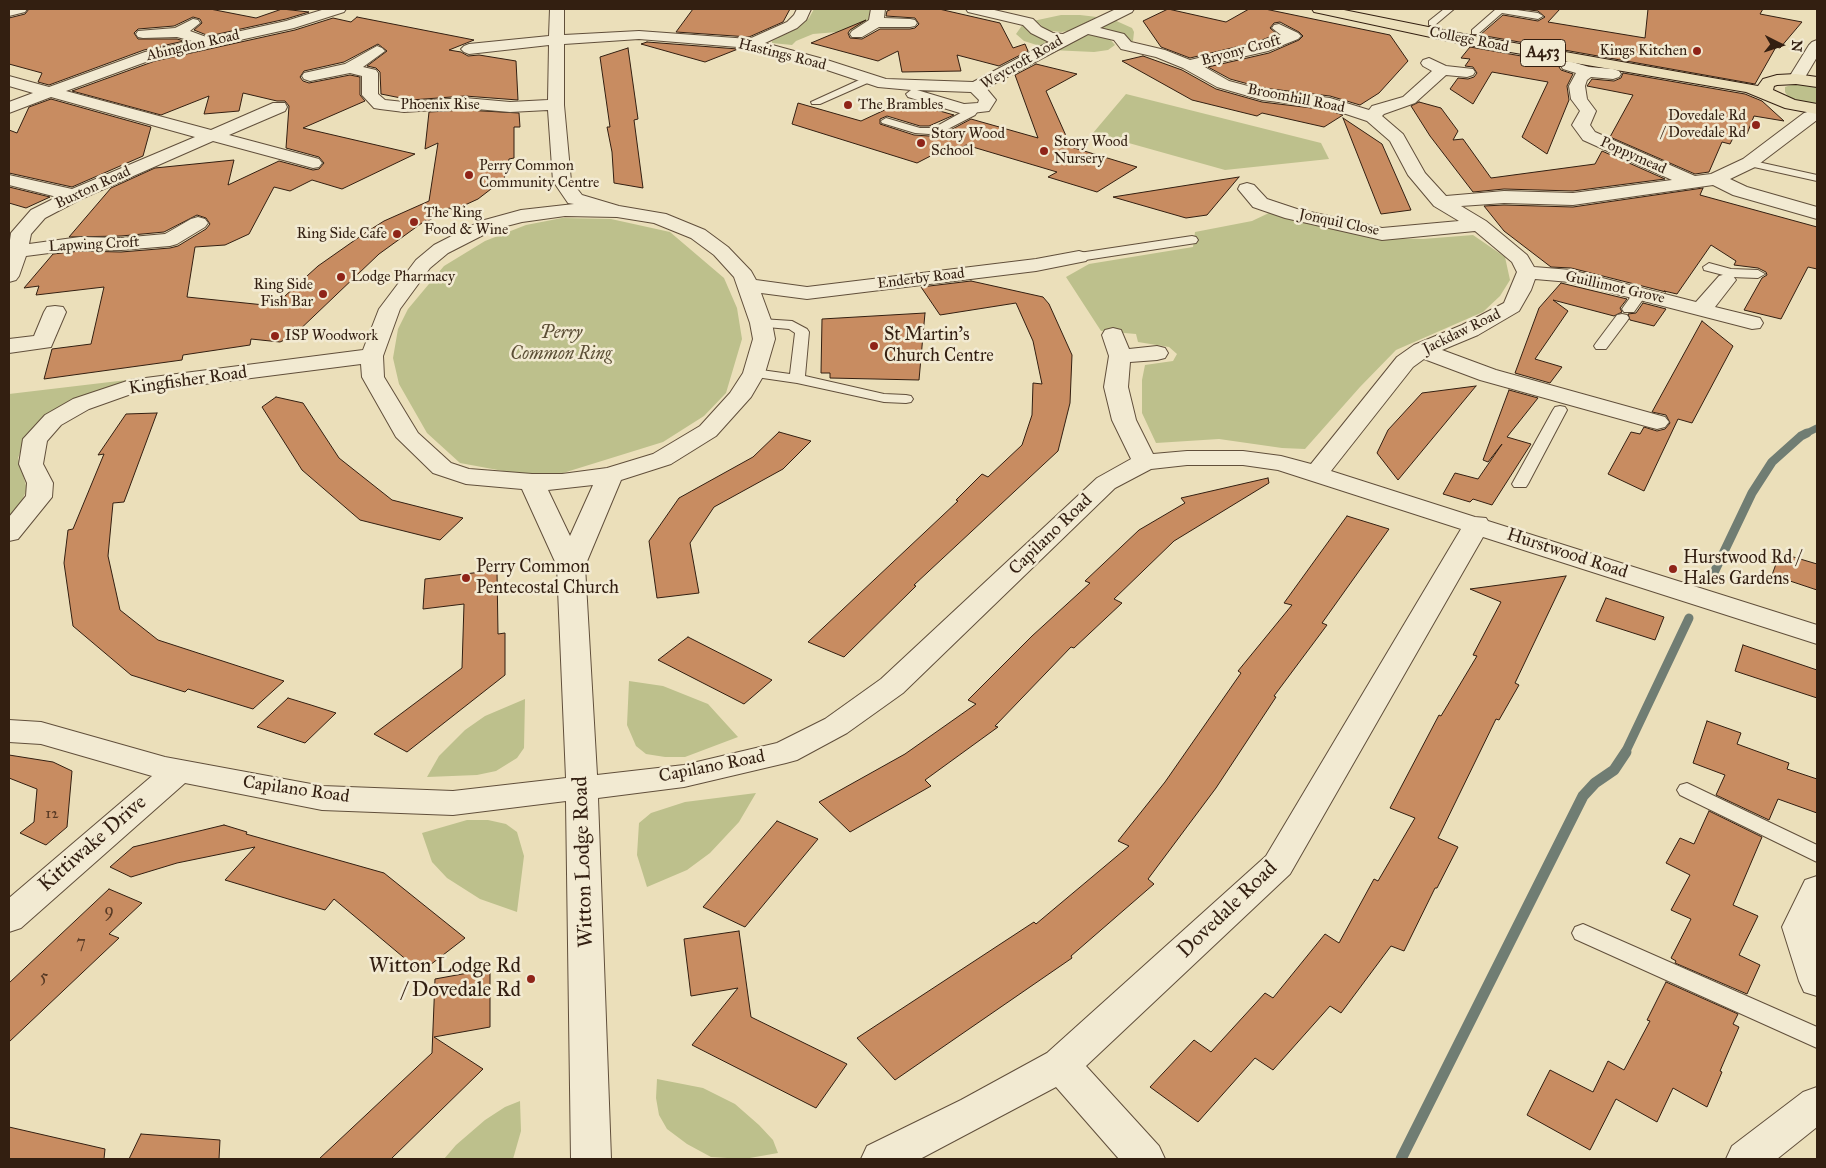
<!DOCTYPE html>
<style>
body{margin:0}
#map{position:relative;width:1826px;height:1168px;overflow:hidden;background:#ebdfba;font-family:"IM FELL Great Primer",serif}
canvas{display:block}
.frame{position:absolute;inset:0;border:10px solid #331f11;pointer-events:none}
.north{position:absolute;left:1756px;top:20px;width:50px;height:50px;-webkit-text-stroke:4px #f2ead2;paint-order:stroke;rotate:94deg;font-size:14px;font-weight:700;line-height:20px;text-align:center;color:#331f11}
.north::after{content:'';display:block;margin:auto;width:18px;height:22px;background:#331f11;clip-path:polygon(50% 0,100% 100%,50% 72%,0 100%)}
</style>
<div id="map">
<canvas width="1826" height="1168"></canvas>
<div class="frame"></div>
<div class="north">N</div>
</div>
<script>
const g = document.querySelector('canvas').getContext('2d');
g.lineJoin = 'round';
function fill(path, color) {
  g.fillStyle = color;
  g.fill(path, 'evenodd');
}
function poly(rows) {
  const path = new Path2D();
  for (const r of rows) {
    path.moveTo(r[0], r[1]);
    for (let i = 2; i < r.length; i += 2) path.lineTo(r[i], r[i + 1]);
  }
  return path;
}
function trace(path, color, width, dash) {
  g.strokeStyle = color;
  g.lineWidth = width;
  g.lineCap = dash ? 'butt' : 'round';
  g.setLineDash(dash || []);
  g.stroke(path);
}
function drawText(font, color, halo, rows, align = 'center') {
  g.font = font + ' "IM FELL Great Primer",serif';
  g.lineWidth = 5;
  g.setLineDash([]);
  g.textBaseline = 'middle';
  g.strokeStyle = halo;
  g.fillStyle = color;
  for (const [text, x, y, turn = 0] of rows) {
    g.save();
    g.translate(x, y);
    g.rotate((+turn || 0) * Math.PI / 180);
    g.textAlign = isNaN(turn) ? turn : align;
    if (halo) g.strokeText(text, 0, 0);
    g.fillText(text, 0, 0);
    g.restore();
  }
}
fill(poly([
 [814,9,871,9,869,19,862,26,849,31,813,34,796,41,792,45,772,43,772,41,778,38,777,36,804,22,809,18],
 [1061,15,1080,15,1097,17,1069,31,1061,32,1044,30,1040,24,1033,21],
 [1112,19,1132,28,1134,32,1133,41,1130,42,1105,29,1102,26],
 [1023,24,1029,32,1045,38,1046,42,1040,46,1024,41,1016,34],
 [1090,35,1108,37,1115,45,1108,50,1094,52,1051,50,1082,36],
 [1794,84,1817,85,1817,105,1789,98,1785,92,1785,87],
 [1126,94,1321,143,1329,159,1225,170,1093,133],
 [1271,212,1375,238,1423,239,1473,235,1505,257,1510,280,1500,296,1483,312,1396,350,1360,387,1305,449,1282,448,1219,439,1156,443,1142,413,1142,380,1145,365,1173,361,1177,354,1169,347,1138,342,1136,334,1101,331,1066,277,1089,264,1193,247,1195,232,1252,221],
 [562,218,611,219,670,232,724,278,737,308,742,339,726,393,704,416,663,442,563,473,525,475,460,463,427,433,399,384,393,358,398,329,408,309,444,266,485,241,526,225],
 [127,380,73,402,26,437,18,458,27,489,14,519,9,524,9,394],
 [629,681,663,686,708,704,738,737,685,757,665,757,646,754,636,746,627,725],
 [525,699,524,748,517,758,496,771,477,775,427,777,439,756,465,730,485,716],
 [756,793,739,822,710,853,687,870,647,887,637,855,639,823,651,813,685,802],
 [467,820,488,820,506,824,517,832,524,856,517,912,480,899,447,878,432,862,422,833],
 [657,1079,703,1088,735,1104,759,1125,773,1140,778,1153,744,1159,711,1157,687,1144,667,1129,659,1115,656,1098],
 [520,1101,521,1131,513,1159,444,1159,456,1145,485,1120,505,1107]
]), '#bdc08c');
trace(poly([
 [1805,434,1817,428]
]), '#707d73', 7);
trace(poly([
 [1710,581,1752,493,1772,462,1801,436,1807,433],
 [1625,753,1689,618]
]), '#707d73', 9);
trace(poly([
 [1401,1159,1583,796,1595,783,1614,770,1626,752]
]), '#707d73', 11);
const building = poly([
 [29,9,210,9,256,18,282,9,309,12,286,19,209,36,194,30,202,23,200,19,193,17,174,26,138,29,134,33,138,39,177,39,184,41,144,50,49,85,38,82,42,73,9,64,9,18,25,14,29,9],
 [693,9,790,9,783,22,749,37,676,32,693,9],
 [892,9,939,9,1000,23,1013,48,1025,44,1028,51,999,66,957,55,961,71,902,72,898,51,878,61,811,43,866,20,850,30,848,33,850,38,862,39,880,29,910,29,915,28,919,24,915,18,886,16,887,11,892,9],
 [1168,9,1226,22,1249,9,1265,9,1390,35,1408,61,1379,93,1360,105,1330,96,1263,88,1230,79,1208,67,1269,53,1299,40,1303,36,1299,32,1280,22,1274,23,1270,28,1277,34,1257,42,1190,58,1161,47,1143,21,1168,9],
 [1522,9,1560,9,1548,22,1645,38,1648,9,1763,9,1760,14,1802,22,1780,48,1776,47,1755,84,1480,35,1503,15,1538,21,1545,17,1538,11,1522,9],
 [357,17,474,40,449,50,461,52,468,56,479,55,516,61,518,100,465,96,411,100,381,94,380,72,376,68,367,66,387,51,378,44,344,62,304,71,300,77,303,81,309,83,350,75,360,77,360,95,365,101,303,128,415,154,342,189,312,180,290,191,274,187,249,234,225,245,195,247,187,297,274,306,318,266,365,233,384,221,429,201,438,143,425,149,429,112,465,110,519,113,520,127,514,127,514,158,509,159,504,179,478,199,454,210,449,208,425,223,426,220,379,254,293,336,280,342,251,339,250,345,183,355,182,360,44,379,52,349,91,344,104,287,36,295,39,286,24,288,53,254,80,251,121,252,170,248,178,246,206,229,210,224,206,218,197,215,164,232,121,236,69,237,111,188,155,168,234,160,228,185,279,161,313,170,319,169,324,163,319,157,286,148,289,106,285,101,277,101,243,93,239,111,204,114,209,96,161,115,72,91,155,61,295,30,333,18,351,22,357,17],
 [647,42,738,49,705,62,641,44,647,42],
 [1470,47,1561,63,1559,67,1561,70,1573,74,1567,86,1569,100,1547,154,1522,137,1548,82,1492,72,1473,104,1450,89,1458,78,1468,79,1474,77,1477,73,1473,67,1465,66,1470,59,1461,58,1470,47],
 [628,48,638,119,634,120,643,188,614,183,612,152,607,127,610,127,600,57,628,48],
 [1143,56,1182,70,1216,89,1262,102,1328,110,1343,115,1324,127,1262,113,1257,116,1192,100,1122,61,1143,56],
 [1036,64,1077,74,1046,91,1071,147,1137,167,1097,192,1048,177,1057,172,966,145,956,151,946,148,917,163,792,124,798,103,861,121,904,101,954,115,929,126,920,126,887,116,880,119,880,124,914,135,929,136,945,133,971,119,1038,138,1015,75,1036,64],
 [1623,73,1745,94,1762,101,1784,121,1754,116,1747,134,1736,132,1730,144,1722,142,1709,172,1695,174,1610,137,1633,95,1587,86,1592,79,1614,81,1621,78,1623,73],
 [51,99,151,127,143,156,72,187,9,173,9,130,17,133,29,107,51,99],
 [1419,102,1441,108,1458,131,1453,140,1463,139,1491,178,1595,164,1602,151,1665,179,1573,191,1504,189,1473,192,1430,136,1411,106,1419,102],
 [1343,118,1382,144,1411,210,1381,214,1343,118],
 [1239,177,1207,215,1186,218,1113,197,1239,177],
 [9,187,50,197,26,208,9,203,9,187],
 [1703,188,1700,195,1817,227,1817,269,1808,267,1781,319,1744,310,1762,278,1767,275,1766,272,1758,268,1734,265,1736,261,1711,245,1677,294,1664,291,1666,292,1571,268,1551,267,1504,231,1484,206,1504,205,1573,207,1703,188],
 [971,281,1043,297,1049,304,1072,355,1070,403,1058,451,914,585,916,586,844,657,808,642,958,501,956,500,982,474,988,477,1022,445,1032,415,1033,383,1042,384,1033,341,1016,303,940,315,921,287,971,281],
 [1561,283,1627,299,1620,308,1622,312,1614,316,1553,300,1568,311,1535,359,1562,367,1550,383,1515,373,1539,308,1561,283],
 [1643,303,1666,309,1654,326,1630,320,1628,314,1636,313,1643,303],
 [925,313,919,380,830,378,830,373,821,373,822,319,925,313],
 [1702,321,1733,346,1692,423,1678,419,1644,491,1608,474,1631,432,1640,434,1644,427,1657,431,1665,429,1670,423,1666,415,1652,412,1702,321],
 [1476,386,1398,480,1377,453,1388,430,1422,393,1476,386],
 [1509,390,1538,398,1507,437,1531,444,1492,505,1473,499,1470,502,1443,494,1455,473,1478,479,1502,444,1488,462,1483,460,1509,390],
 [276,397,303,403,339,458,392,500,463,518,440,540,360,520,302,470,262,407,276,397],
 [157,413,124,502,113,503,108,556,120,610,158,640,284,681,253,709,188,689,185,692,131,675,73,626,64,563,68,530,73,529,104,454,98,455,126,414,157,413],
 [779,432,811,441,783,469,714,507,690,543,699,593,657,598,649,541,679,498,753,457,779,432],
 [1268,478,1269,483,1174,541,1114,599,1122,603,1074,648,1071,647,995,726,998,727,925,780,931,786,850,832,819,802,905,754,976,704,968,700,1032,636,1090,583,1085,581,1139,530,1185,503,1181,498,1268,478],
 [1347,516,1389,529,1322,623,1327,625,1274,696,1276,697,1216,788,1148,879,1154,884,1071,956,1072,958,895,1080,857,1038,1034,922,1036,924,1129,846,1118,841,1165,782,1241,673,1238,671,1292,605,1284,603,1347,516],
 [1780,553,1817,564,1817,590,1772,575,1780,553],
 [497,570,498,634,505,633,505,675,407,752,374,734,462,668,464,604,423,609,425,579,497,570],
 [1566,576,1515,683,1519,685,1499,720,1496,719,1438,838,1458,847,1437,888,1435,888,1404,951,1391,946,1341,1013,1330,1006,1273,1070,1255,1058,1198,1122,1150,1087,1194,1040,1211,1052,1265,993,1273,998,1325,934,1339,943,1374,879,1378,881,1415,818,1390,808,1439,715,1441,716,1477,656,1473,655,1501,602,1470,589,1566,576],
 [1606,598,1664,617,1655,640,1596,621,1606,598],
 [688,637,741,664,772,680,744,704,658,660,688,637],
 [1743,645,1817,670,1817,698,1735,671,1743,645],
 [288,698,311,705,336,713,305,743,257,727,288,698],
 [1707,721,1741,733,1737,744,1789,763,1787,769,1817,779,1817,813,1778,799,1769,820,1716,795,1725,775,1693,763,1707,721],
 [9,755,53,762,72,771,67,827,46,845,20,833,34,822,37,789,9,778,9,755],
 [1709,811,1762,837,1733,905,1758,916,1739,955,1760,965,1747,994,1675,963,1676,961,1671,958,1691,919,1671,910,1690,875,1666,863,1680,838,1694,844,1709,811],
 [777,821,818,839,745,927,703,907,777,821],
 [224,825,247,832,246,834,384,873,465,938,421,972,334,899,325,910,225,880,255,847,177,863,131,877,110,867,133,847,224,825],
 [109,889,142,903,109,934,119,938,9,1042,9,983,109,889],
 [739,931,751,1017,847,1064,816,1108,692,1045,738,988,691,996,684,939,739,931],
 [490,969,490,1027,434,1037,483,1069,391,1159,319,1159,432,1053,435,979,490,969],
 [1666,982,1738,1014,1733,1024,1739,1027,1720,1071,1722,1072,1707,1107,1673,1088,1657,1122,1616,1099,1590,1150,1527,1115,1550,1070,1593,1092,1608,1061,1624,1070,1650,1021,1647,1020,1666,982],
 [9,1127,105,1149,104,1159,9,1159,9,1127],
 [141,1134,220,1140,219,1159,129,1159,141,1134]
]);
fill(building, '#c88c61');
trace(building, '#331f11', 1);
const service = poly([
 [1444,9,1454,9,1435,25,1429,25,1429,21,1444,9],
 [1496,9,1510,9,1538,13,1543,16,1538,19,1502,13,1478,34,1472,34,1472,30,1496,9],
 [868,76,873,79,872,81,820,104,812,104,811,102,868,76],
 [975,105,980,108,975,115,944,131,929,134,915,133,882,123,881,121,886,118,920,128,929,128,937,126,975,105],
 [1749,160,1817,175,1817,181,1745,165,1743,163,1749,160],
 [1192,236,1196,237,1198,240,1196,243,1079,261,1073,257,1079,253,1192,236],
 [1709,263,1731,269,1758,270,1765,274,1758,278,1731,277,1704,270,1703,267,1709,263],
 [1639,291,1646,295,1634,312,1624,312,1622,309,1624,306,1634,292,1639,291],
 [1622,314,1627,315,1629,318,1627,321,1606,349,1596,349,1594,346,1596,343,1617,315,1622,314],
 [761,319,792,321,807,329,809,332,805,376,884,394,906,395,911,396,913,399,911,402,906,403,884,402,797,383,749,376,747,373,749,370,754,369,790,374,795,333,789,329,756,326,754,323,756,320,761,319],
 [1560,406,1565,407,1567,410,1528,484,1526,487,1514,487,1512,484,1553,410,1555,407,1560,406],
 [1687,783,1817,845,1817,862,1680,795,1677,790,1680,785,1687,783],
 [1583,924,1817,1027,1817,1048,1575,939,1572,933,1575,927,1583,924]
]);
const minor = poly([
 [325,9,346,9,344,12,294,28,154,59,66,91,211,130,273,103,285,103,287,107,285,111,229,135,319,159,322,163,319,167,313,168,213,141,81,199,45,218,31,234,29,244,80,237,121,238,165,234,191,219,198,217,205,219,208,223,205,227,177,244,170,246,121,250,80,249,26,256,19,276,16,280,9,282,9,247,11,233,31,210,57,197,9,185,9,175,72,189,195,137,51,97,9,113,9,102,33,93,9,86,9,76,49,87,145,52,192,41,177,37,143,38,138,37,136,34,138,31,175,28,193,19,198,20,200,23,190,31,209,38,286,21,325,9],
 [550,9,564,9,564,35,639,31,749,39,787,22,794,15,797,9,811,9,806,20,797,28,765,43,827,60,886,79,973,82,1049,42,1031,33,1023,25,968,12,966,9,990,9,1033,19,1041,27,1053,33,1063,34,1116,9,1134,9,1132,12,1100,28,1124,34,1131,42,1165,50,1190,60,1258,44,1281,35,1272,28,1274,25,1279,24,1298,33,1301,36,1298,39,1268,51,1203,66,1229,81,1263,90,1330,98,1369,110,1372,106,1403,97,1432,71,1423,66,1421,63,1423,60,1429,58,1446,66,1473,69,1475,72,1473,75,1467,77,1446,75,1415,103,1384,114,1382,116,1403,134,1425,173,1446,196,1504,191,1573,193,1672,180,1583,140,1572,125,1580,111,1571,99,1569,86,1576,73,1563,69,1561,66,1563,63,1569,61,1589,67,1613,69,1619,71,1621,74,1619,77,1613,79,1591,77,1587,80,1585,86,1587,99,1596,111,1590,125,1595,132,1695,176,1711,174,1743,159,1804,113,1817,109,1817,120,1755,167,1730,179,1747,187,1817,207,1817,219,1733,195,1713,185,1573,205,1504,203,1461,206,1486,221,1527,255,1534,267,1571,270,1696,302,1719,276,1726,274,1733,276,1736,280,1715,307,1760,318,1763,323,1760,328,1752,329,1570,282,1535,279,1531,290,1519,311,1478,335,1442,350,1496,370,1665,417,1669,422,1665,427,1657,429,1649,427,1480,380,1424,359,1413,367,1331,471,1475,517,1486,518,1488,521,1817,625,1817,644,1483,537,1290,874,1086,1066,1159,1146,1165,1159,1119,1159,1056,1087,920,1159,861,1159,867,1146,961,1100,1047,1053,1266,856,1461,529,1278,470,1243,465,1187,465,1151,469,1115,488,903,693,847,733,797,760,786,763,684,787,598,798,611,1159,571,1159,566,801,453,815,322,810,185,783,21,928,9,932,9,898,152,776,41,744,9,742,9,720,41,722,165,757,322,786,453,791,566,778,557,566,522,489,466,484,433,473,396,437,362,377,361,364,134,393,89,409,61,425,47,441,43,464,53,483,52,497,18,539,9,541,9,517,26,496,27,483,19,464,23,439,45,415,73,399,130,380,363,350,379,309,416,260,434,245,481,221,521,210,574,204,568,203,553,181,548,110,510,112,465,108,404,112,380,109,374,108,362,95,362,76,350,73,310,81,304,79,302,76,304,73,345,64,377,46,382,48,385,51,363,67,376,70,378,73,378,94,385,100,404,102,465,98,510,102,548,100,549,45,469,54,464,52,461,49,464,46,469,44,549,36,550,9],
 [1088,34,1114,40,1121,49,1156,57,1183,68,1217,87,1262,100,1328,108,1367,121,1390,141,1408,175,1434,206,1459,221,1382,228,1297,209,1267,199,1254,185,1247,183,1240,185,1238,189,1253,207,1285,218,1382,240,1475,231,1512,262,1517,272,1504,303,1462,325,1414,345,1397,357,1311,464,1281,456,1243,451,1187,451,1153,454,1136,420,1128,387,1130,362,1157,360,1165,358,1168,353,1165,348,1157,346,1129,349,1121,330,1113,328,1105,330,1102,335,1109,356,1104,387,1112,420,1131,459,1097,478,881,679,825,719,777,743,684,765,597,775,585,566,621,480,671,464,716,436,751,397,765,373,775,339,772,323,761,293,807,299,1036,271,1086,261,1089,257,1086,253,1079,251,1036,259,807,287,756,280,751,271,728,247,705,230,666,214,619,206,582,195,571,181,564,105,564,44,639,39,750,48,815,66,878,87,911,90,906,94,908,97,963,114,989,111,996,100,986,88,1088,34],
 [917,90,971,92,979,100,978,103,964,104,917,90],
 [565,216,617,217,654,223,691,238,714,255,734,277,750,323,753,339,743,373,730,393,700,426,653,454,607,468,562,474,532,474,469,469,451,463,418,433,384,377,383,356,400,309,430,268,448,253,495,229,522,222,565,216],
 [593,485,570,536,548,490,593,485],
 [871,9,885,9,884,18,910,19,915,20,917,23,915,26,910,27,879,27,862,37,852,37,850,34,852,31,869,20,871,9],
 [1817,40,1817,57,1804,79,1802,82,1790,82,1788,79,1809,45,1812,42,1817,40],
 [55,306,63,307,66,312,51,347,9,353,9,339,34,336,44,312,47,307,55,306],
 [1817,876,1817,996,1804,992,1799,981,1782,927,1805,880,1817,876],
 [1817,1087,1817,1127,1777,1159,1726,1159,1732,1146,1803,1092,1817,1087]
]);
const tertiary = poly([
 [9,9,27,9,25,12,9,16,9,9]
]);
const primary = poly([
 [1312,9,1339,9,1463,34,1758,86,1763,79,1777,75,1796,74,1817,77,1817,87,1796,84,1777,85,1774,86,1773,90,1795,100,1817,104,1817,114,1785,108,1746,92,1463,44,1319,13,1314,12,1312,9]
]);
trace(service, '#614f3b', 2);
trace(minor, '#614f3b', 2);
trace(tertiary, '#614f3b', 2);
trace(primary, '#331f11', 2);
fill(service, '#f2ead2');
fill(minor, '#f2ead2');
fill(tertiary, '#f2ead2');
fill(primary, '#ebdfba');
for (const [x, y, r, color] of [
 [1697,51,5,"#8f2418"],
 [848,105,5,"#8f2418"],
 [1756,125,5,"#8f2418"],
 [921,143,5,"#8f2418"],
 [1044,151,5,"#8f2418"],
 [469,175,5,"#8f2418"],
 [414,222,5,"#8f2418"],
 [397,234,5,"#8f2418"],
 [341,277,5,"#8f2418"],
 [323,294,5,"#8f2418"],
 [275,336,5,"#8f2418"],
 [874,346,5,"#8f2418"],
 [1673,569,5,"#8f2418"],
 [466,578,5,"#8f2418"],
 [531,979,5,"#8f2418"]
]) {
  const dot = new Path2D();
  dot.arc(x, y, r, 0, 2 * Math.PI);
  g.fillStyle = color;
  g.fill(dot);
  trace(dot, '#f2ead2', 2);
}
drawText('15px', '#331f11', '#f2ead2', [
 ["College Road",1469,40,11],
 ["Abingdon Road",193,46,-13],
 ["Bryony Croft",1241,51,-15],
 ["Hastings Road",782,55,14],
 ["Weycroft Road",1022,63,-30],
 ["Broomhill Road",1296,99,11],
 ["Phoenix Rise",440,105],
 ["Poppymead",1633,156,24],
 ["Buxton Road",93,188,-25],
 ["Jonquil Close",1339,223,12],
 ["Lapwing Croft",94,245,-3],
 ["Enderby Road",921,279,-7],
 ["Guillimot Grove",1615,288,13],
 ["Jackdaw Road",1462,332,-26]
]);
drawText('15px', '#331f11', '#f2ead2', [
 ["Kings Kitchen",1687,51,"right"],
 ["The Brambles",858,105],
 ["Dovedale Rd",1746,116,"right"],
 ["/ Dovedale Rd",1746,133,"right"],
 ["Story Wood",931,134],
 ["School",931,151],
 ["Story Wood",1054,142],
 ["Nursery",1054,159],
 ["Perry Common",479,166],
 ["Community Centre",479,183],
 ["The Ring",424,213],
 ["Food & Wine",424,230],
 ["Ring Side Cafe",387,234,"right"],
 ["Lodge Pharmacy",351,277],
 ["Ring Side",313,285,"right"],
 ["Fish Bar",313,302,"right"],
 ["ISP Woodwork",285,336]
], 'left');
drawText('15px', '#583a25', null, [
 ["12",52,814]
]);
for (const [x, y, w] of [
 [1543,53,45]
]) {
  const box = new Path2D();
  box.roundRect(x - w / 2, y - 13.5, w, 27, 4);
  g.fillStyle = '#f2ead2';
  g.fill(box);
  trace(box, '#331f11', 1);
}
drawText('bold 16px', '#331f11', null, [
 ["A453",1543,53]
]);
drawText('italic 18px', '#5c4f36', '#f2ead2', [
 ["Perry",561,334],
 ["Common Ring",561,355]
]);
drawText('18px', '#331f11', '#f2ead2', [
 ["St Martin's",884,336],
 ["Church Centre",884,357],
 ["Hurstwood Rd /",1683,559],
 ["Hales Gardens",1683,580],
 ["Perry Common",476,568],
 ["Pentecostal Church",476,589]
], 'left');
drawText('18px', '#331f11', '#f2ead2', [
 ["Kingfisher Road",188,381,-8],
 ["Capilano Road",1051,535,-44],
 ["Hurstwood Road",1567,554,18],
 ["Capilano Road",712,767,-11],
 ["Capilano Road",296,790,8]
]);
drawText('18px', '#583a25', null, [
 ["9",109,912],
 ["7",81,944],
 ["5",44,978]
]);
drawText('21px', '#331f11', '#f2ead2', [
 ["Kittiwake Drive",93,844,-41],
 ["Witton Lodge Road",584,862,-92],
 ["Dovedale Road",1228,910,-44]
]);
drawText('21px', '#331f11', '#f2ead2', [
 ["Witton Lodge Rd",521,967],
 ["/ Dovedale Rd",521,991]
], 'right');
</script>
